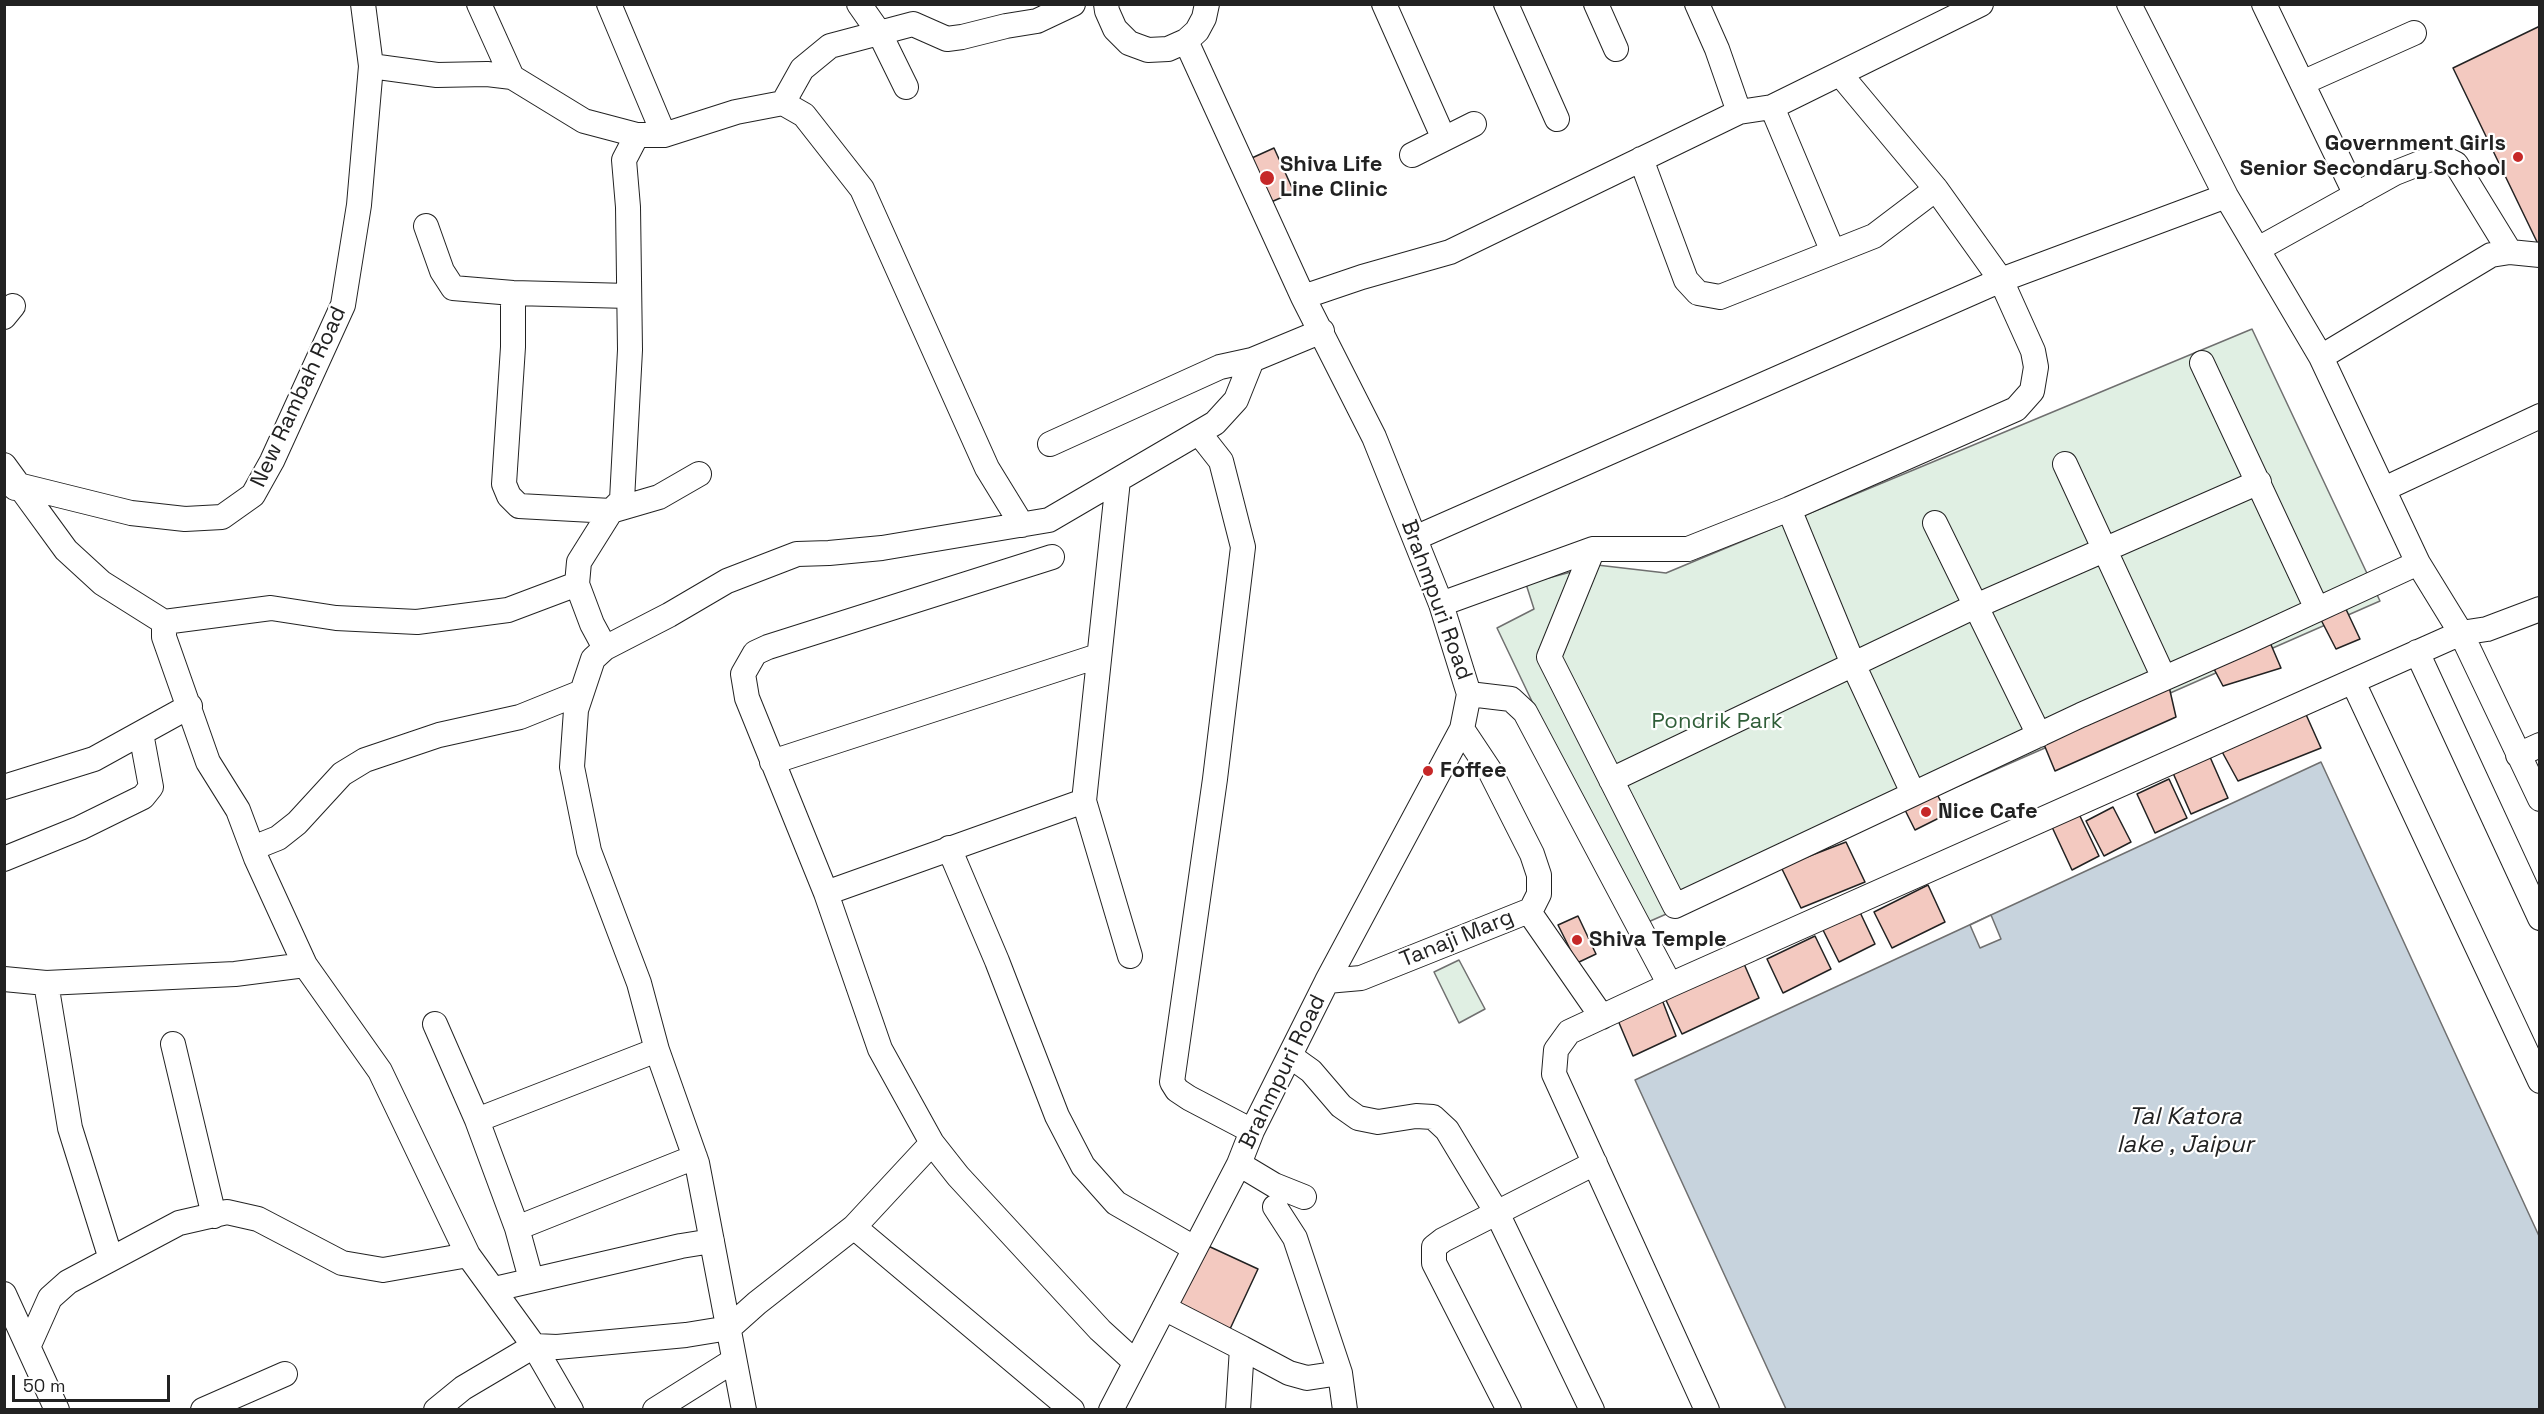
<!DOCTYPE html>
<style>
body{margin:0}
#map{position:relative;width:2544px;height:1414px;overflow:hidden;background:#fff;font-family:"Space Grotesk",sans-serif}
canvas{display:block}
.frame{position:absolute;inset:0;border:6px solid #222;pointer-events:none}
.scale{position:absolute;left:12px;top:1375px;width:158px;height:27px;box-sizing:border-box;border:3px solid #222;border-top:0;padding-left:8px;font-size:18px;line-height:21px;white-space:nowrap;color:#222;-webkit-text-stroke:4px #fff;paint-order:stroke}
</style>
<div id="map">
<canvas width="2544" height="1414"></canvas>
<div class="frame"></div>
<div class="scale">50 m</div>
</div>
<script>
const g = document.querySelector('canvas').getContext('2d');
g.lineJoin = 'round';
function fill(path, color) {
  g.fillStyle = color;
  g.fill(path, 'evenodd');
}
function poly(rows) {
  const path = new Path2D();
  for (const r of rows) {
    path.moveTo(r[0], r[1]);
    for (let i = 2; i < r.length; i += 2) path.lineTo(r[i], r[i + 1]);
  }
  return path;
}
function trace(path, color, width, dash) {
  g.strokeStyle = color;
  g.lineWidth = width;
  g.lineCap = dash ? 'butt' : 'round';
  g.setLineDash(dash || []);
  g.stroke(path);
}
function drawText(font, color, halo, rows, align = 'center') {
  g.font = font + ' "Space Grotesk",sans-serif';
  g.lineWidth = 4.5;
  g.setLineDash([]);
  g.textBaseline = 'middle';
  g.strokeStyle = halo;
  g.fillStyle = color;
  for (const [text, x, y, turn = 0] of rows) {
    g.save();
    g.translate(x, y);
    g.rotate((+turn || 0) * Math.PI / 180);
    g.textAlign = isNaN(turn) ? turn : align;
    if (halo) g.strokeText(text, 0, 0);
    g.fillText(text, 0, 0);
    g.restore();
  }
}
const green = poly([
 [2252,329,2380,601,1639,926,1497,628,1534,609,1526,584,1597,565,1666,573,2252,329],
 [1459,960,1485,1009,1459,1023,1434,972,1459,960]
]);
fill(green, '#e0efe3');
trace(green, '#6f6f6f', 1.5);
const water = poly([
 [2321,762,2539,1236,2539,1409,1786,1409,1635,1080,2321,762]
]);
fill(water, '#c7d3dd');
trace(water, '#6f6f6f', 1.5);
const pier = poly([
 [1991,915,2001,939,1980,948,1970,925,1991,915]
]);
fill(pier, '#fff');
trace(pier, '#6f6f6f', 1.5);
const building = poly([
 [2540,26,2539,246,2453,68,2540,26],
 [1274,148,1294,192,1262,206,1243,162,1274,148],
 [2344,605,2360,639,2336,649,2318,614,2344,605],
 [2269,640,2281,668,2223,686,2213,667,2269,640],
 [2168,682,2176,717,2055,771,2043,742,2168,682],
 [2304,710,2321,748,2238,781,2220,748,2304,710],
 [2210,757,2228,798,2191,814,2173,773,2210,757],
 [2169,779,2187,818,2155,833,2137,794,2169,779],
 [1937,794,1947,814,1915,830,1905,810,1937,794],
 [2113,807,2131,842,2104,856,2086,821,2113,807],
 [2079,814,2099,856,2072,870,2052,827,2079,814],
 [1846,842,1865,882,1801,908,1781,867,1846,842],
 [1928,885,1945,922,1892,948,1874,912,1928,885],
 [1858,908,1875,944,1839,962,1821,926,1858,908],
 [1578,916,1596,954,1577,963,1558,925,1578,916],
 [1815,936,1831,969,1783,993,1767,959,1815,936],
 [1741,957,1759,998,1682,1034,1664,996,1741,957],
 [1661,997,1676,1036,1633,1056,1617,1018,1661,997],
 [1206,1245,1258,1269,1230,1329,1178,1305,1206,1245]
]);
fill(building, '#f3c9c0');
trace(building, '#222', 1.5);
const minor = poly([
 [479,4,512,77],
 [609,4,664,135],
 [859,4,880,34,906,87],
 [1106,4,1107,11,1115,29,1129,43,1148,50,1168,49,1186,41,1197,31,1204,18,1207,4],
 [1384,4,1444,139],
 [1506,4,1557,119],
 [1596,4,1616,49],
 [1697,4,1717,49,1739,112,1772,107,1981,4],
 [2129,4,2226,196,2321,357,2418,563,2461,633,2540,799],
 [2264,4,2356,195],
 [371,66,437,75,487,74,512,77,584,121,637,135,664,135,736,112,783,103,804,115,862,189,987,468,1022,525],
 [2302,83,2414,33],
 [783,103,802,69,830,46,913,24,947,39,962,37,1006,26,1037,21,1073,4],
 [1772,107,1833,252],
 [1412,155,1474,124],
 [1641,159,1686,280,1698,293,1720,297,1874,236,1936,189],
 [426,226,442,271,453,288,513,293,629,296],
 [2258,249,2395,173,2428,160,2442,157,2456,164,2510,252],
 [513,293,513,347,504,484,509,496,519,506,611,511,659,497,699,474],
 [1303,297,1362,277,1450,252,1739,112],
 [4,317,13,306],
 [2321,357,2491,255,2510,252,2540,255],
 [2202,363,2317,609],
 [1199,433,1221,461,1243,547,1215,779,1172,1082,1177,1090,1189,1098,1252,1131],
 [1050,444,1220,367,1252,360],
 [2065,464,2164,678],
 [4,465,66,550,102,583,164,622,271,608,336,618,417,622,508,610,577,584,579,562,611,511,622,500,630,350,628,207,624,160,637,135],
 [1118,480,1084,801,1130,956],
 [15,488,22,486,131,513,185,519,222,517,253,495,272,461,343,305,359,205,371,66,363,4],
 [2384,489,2540,416],
 [1789,509,1853,664,1913,793],
 [1935,523,2039,735],
 [1415,538,2001,280,2226,196],
 [1593,549,1549,657,1675,906,2081,715,2249,641,2418,563],
 [577,584,592,624,605,648],
 [1441,604,1593,549,1688,549,1789,509,2016,409,2032,391,2036,367,2033,351,2001,280,1936,189,1840,74],
 [164,622,164,637,208,762,238,810,256,858,305,965],
 [2417,652,2540,918],
 [2353,682,2540,1081],
 [1469,694,1511,699,1525,712,1670,985],
 [2518,755,2540,745],
 [772,762,1098,656],
 [1611,780,1967,610,2259,482],
 [4,787,94,759,190,706],
 [253,848,278,838,297,823,342,774,365,760,439,735,520,717,582,692],
 [949,848,997,961,1057,1116,1083,1166,1116,1203,1194,1248],
 [4,859,80,828,143,797,151,787,141,733],
 [826,893,1084,801],
 [1534,919,1602,1017],
 [4,979,46,983,235,974,305,965,380,1071,468,1255,534,1346,571,1410],
 [1327,981,1361,978,1531,910,1539,894,1539,875,1532,854,1490,771,1462,729],
 [46,983,70,1128,111,1259],
 [435,1024,477,1120,517,1228,531,1279],
 [173,1044,214,1216],
 [1290,1056,1311,1071,1341,1106,1358,1118,1378,1122,1416,1116,1433,1117,1447,1130,1497,1213,1592,1410],
 [477,1120,657,1050],
 [932,1143,958,1176,1100,1330,1135,1362],
 [1239,1164,1274,1185,1304,1197],
 [854,1227,1072,1410],
 [517,1228,695,1157],
 [495,1289,681,1246,712,1241],
 [4,1294,57,1410],
 [1164,1308,1242,1348,1238,1410],
 [29,1345,50,1298,68,1282,179,1223,227,1212,258,1219,342,1263,383,1270,468,1255],
 [1242,1348,1289,1373,1307,1378,1340,1373,1295,1238,1275,1207],
 [1340,1373,1345,1410],
 [203,1410,285,1374],
 [436,1410,463,1388,534,1346,557,1347,686,1335,729,1328,757,1303,854,1227,932,1143,880,1049,826,893,747,698,743,674,755,653,768,647,1052,557],
 [655,1410,733,1361],
 [744,1410,697,1163,657,1050,639,983,589,851,572,767,576,710,593,659,605,648,669,615,727,581,797,554,829,553,882,548,1049,520,1215,423,1236,400,1252,360,1322,331],
 [1111,1410,1239,1164,1252,1131,1327,981,1462,729,1469,694,1441,604,1374,437,1303,297,1186,41],
 [1509,1410,1434,1263,1434,1247,1443,1240,1595,1163],
 [1707,1410,1554,1074,1556,1050,1569,1032,1670,985,2461,633,2487,629,2540,609]
]);
trace(minor, '#222', 26);
trace(minor, '#fff', 24);
for (const [x, y, r, color] of [
 [2518,157,6,"#c62828"],
 [1267,178,8,"#c62828"],
 [1428,771,6,"#c62828"],
 [1926,812,6,"#c62828"],
 [1577,940,6,"#c62828"]
]) {
  const dot = new Path2D();
  dot.arc(x, y, r, 0, 2 * Math.PI);
  g.fillStyle = color;
  g.fill(dot);
  trace(dot, '#fff', 2);
}
drawText('bold 22px', '#222', '#fff', [
 ["Government Girls",2506,144,"right"],
 ["Senior Secondary School",2506,169,"right"],
 ["Shiva Life",1280,165],
 ["Line Clinic",1280,190],
 ["Foffee",1440,771],
 ["Nice Cafe",1938,812],
 ["Shiva Temple",1589,940]
], 'left');
drawText('22px', '#222', '#fff', [
 ["New Rambah Road",299,397,-65],
 ["Brahmpuri Road",1436,600,70],
 ["Tanaji Marg",1457,939,-22],
 ["Brahmpuri Road",1283,1072,-64]
]);
drawText('22px', '#2f5e38', '#fff', [
 ["Pondrik Park",1717,722]
]);
drawText('italic 24px', '#222', '#fff', [
 ["Tal Katora",2185,1117],
 ["lake , Jaipur",2185,1145]
]);
</script>
